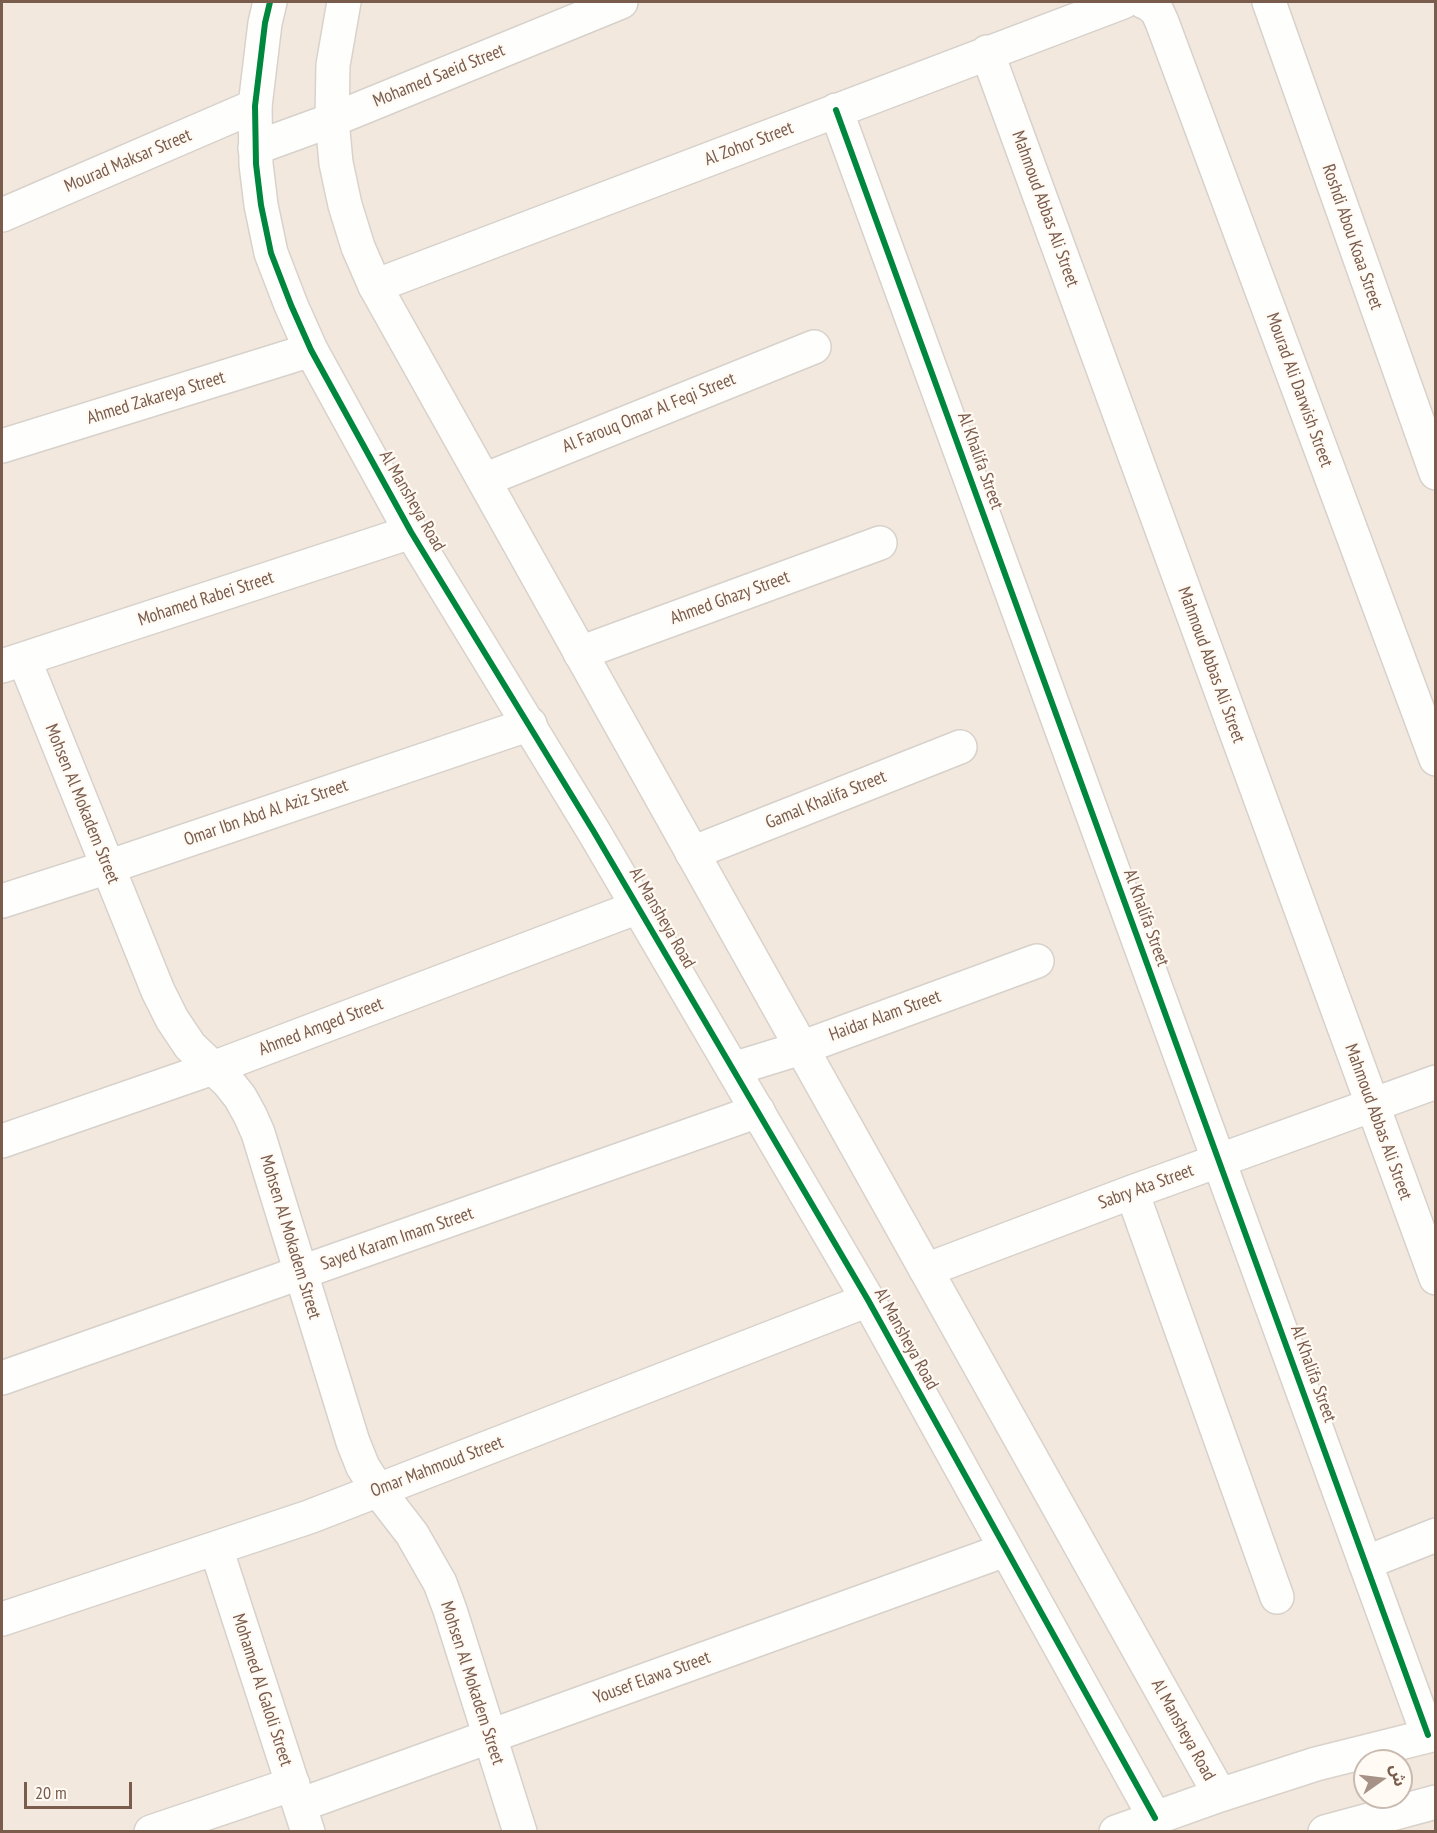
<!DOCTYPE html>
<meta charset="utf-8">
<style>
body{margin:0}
#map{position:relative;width:1437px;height:1833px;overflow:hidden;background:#f9f5f0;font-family:"PT Sans Narrow","Noto Sans Arabic",sans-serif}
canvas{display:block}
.frame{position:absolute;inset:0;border:3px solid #7a5c4d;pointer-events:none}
.north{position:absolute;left:1353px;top:1749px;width:60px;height:60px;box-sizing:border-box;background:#fffaf3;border:2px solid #cabbb1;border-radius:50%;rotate:76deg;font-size:16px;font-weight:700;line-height:24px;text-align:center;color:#7a5c4d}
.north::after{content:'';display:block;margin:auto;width:21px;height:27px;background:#a69286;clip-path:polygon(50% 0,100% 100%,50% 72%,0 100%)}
.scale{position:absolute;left:24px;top:1782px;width:108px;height:27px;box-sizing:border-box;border:3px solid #7a5c4d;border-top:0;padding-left:8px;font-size:18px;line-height:21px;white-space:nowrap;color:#7a5c4d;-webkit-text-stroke:4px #fffaf3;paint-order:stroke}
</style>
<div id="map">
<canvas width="1437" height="1833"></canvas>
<div class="frame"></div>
<div class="north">ش</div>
<div class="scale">20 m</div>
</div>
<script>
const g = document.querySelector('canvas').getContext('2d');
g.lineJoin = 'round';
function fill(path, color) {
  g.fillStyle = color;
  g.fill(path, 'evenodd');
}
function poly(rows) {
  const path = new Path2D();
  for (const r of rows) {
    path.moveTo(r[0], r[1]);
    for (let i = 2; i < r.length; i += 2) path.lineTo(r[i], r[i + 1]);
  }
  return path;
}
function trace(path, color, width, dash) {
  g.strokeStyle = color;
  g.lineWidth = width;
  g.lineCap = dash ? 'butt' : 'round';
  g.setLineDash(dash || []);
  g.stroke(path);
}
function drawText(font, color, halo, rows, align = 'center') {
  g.font = font + ' "PT Sans Narrow",sans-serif';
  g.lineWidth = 4.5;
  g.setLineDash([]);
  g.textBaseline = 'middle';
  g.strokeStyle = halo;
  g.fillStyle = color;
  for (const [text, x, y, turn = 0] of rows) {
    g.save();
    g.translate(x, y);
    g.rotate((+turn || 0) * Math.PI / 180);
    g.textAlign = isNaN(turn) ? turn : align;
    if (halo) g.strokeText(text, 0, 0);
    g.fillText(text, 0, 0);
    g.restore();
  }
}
fill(poly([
 [2,2,1435,2,1435,1831,2,1832],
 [1365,1761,1401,1761,1401,1797,1365,1797]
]), '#f2e8de');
const street = poly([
 [1144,2,1149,4,1157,11,1162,22,1436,759],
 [1269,2,1436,473],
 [987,52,1436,1278],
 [836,110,1428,1735],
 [255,148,332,120,621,2],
 [2,215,255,106],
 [375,286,1123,2],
 [2,446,311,350],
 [484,480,814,347],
 [580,653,880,543],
 [24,659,158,991,172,1019,190,1046,228,1082,240,1097,250,1115,258,1133,353,1442,363,1467,378,1490,412,1534,440,1583,450,1610,520,1832],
 [2,666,411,532],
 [692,853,960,747],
 [2,901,108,867,530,724],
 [733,1069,801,1048,1037,961],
 [2,1141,213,1068,638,907],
 [1132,1192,1277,1597],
 [926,1270,1132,1192,1436,1082],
 [2,1378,758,1111],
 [216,1548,308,1832],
 [1365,1563,1436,1535],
 [2,1619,309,1517,868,1300],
 [300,1805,1005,1550],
 [151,1832,293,1784]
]);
const secondary = poly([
 [270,2,265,23,255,106,256,164,261,205,271,253,291,305,311,350,411,532,594,832,868,1300,1155,1818],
 [344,2,333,65,332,120,336,163,345,205,358,247,375,286,1220,1795],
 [1116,1832,1220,1795,1316,1764,1436,1734],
 [1325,1832,1436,1802]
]);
trace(street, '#d7d1cb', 36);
trace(secondary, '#d9d2cb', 36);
trace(street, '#fefefd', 33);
trace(secondary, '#fefefd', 33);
trace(poly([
 [270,2,265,23,255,106,256,164,261,205,271,253,291,305,311,350,411,532,594,832,868,1300,1155,1818],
 [836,110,1428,1735]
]), '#00873e', 6);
drawText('18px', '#7a5c4d', '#fffaf3', [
 ["Mohamed Saeid Street",439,76,-22],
 ["Al Zohor Street",749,144,-21],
 ["Mourad Maksar Street",128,161,-23],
 ["Mahmoud Abbas Ali Street",1045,209,70],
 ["Roshdi Abou Koaa Street",1352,237,71],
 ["Mourad Ali Darwish Street",1299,390,70],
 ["Ahmed Zakareya Street",156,398,-17],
 ["Al Farouq Omar Al Feqi Street",649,413,-22],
 ["Al Khalifa Street",980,461,70],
 ["Al Mansheya Road",412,501,60],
 ["Ahmed Ghazy Street",730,598,-20],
 ["Mohamed Rabei Street",206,599,-18],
 ["Mahmoud Abbas Ali Street",1211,665,70],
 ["Gamal Khalifa Street",826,800,-22],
 ["Mohsen Al Mokadem Street",82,804,68],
 ["Omar Ibn Abd Al Aziz Street",266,813,-19],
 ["Al Mansheya Road",662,918,60],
 ["Al Khalifa Street",1146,918,70],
 ["Haidar Alam Street",885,1016,-20],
 ["Ahmed Amged Street",321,1027,-21],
 ["Mahmoud Abbas Ali Street",1378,1122,70],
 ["Sabry Ata Street",1146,1187,-20],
 ["Mohsen Al Mokadem Street",290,1237,73],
 ["Sayed Karam Imam Street",397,1239,-19],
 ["Al Mansheya Road",906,1339,61],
 ["Al Khalifa Street",1313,1374,70],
 ["Omar Mahmoud Street",437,1467,-21],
 ["Yousef Elawa Street",652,1678,-20],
 ["Mohsen Al Mokadem Street",472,1683,72],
 ["Mohamed Al Galoli Street",262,1690,72],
 ["Al Mansheya Road",1183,1730,61]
]);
</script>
